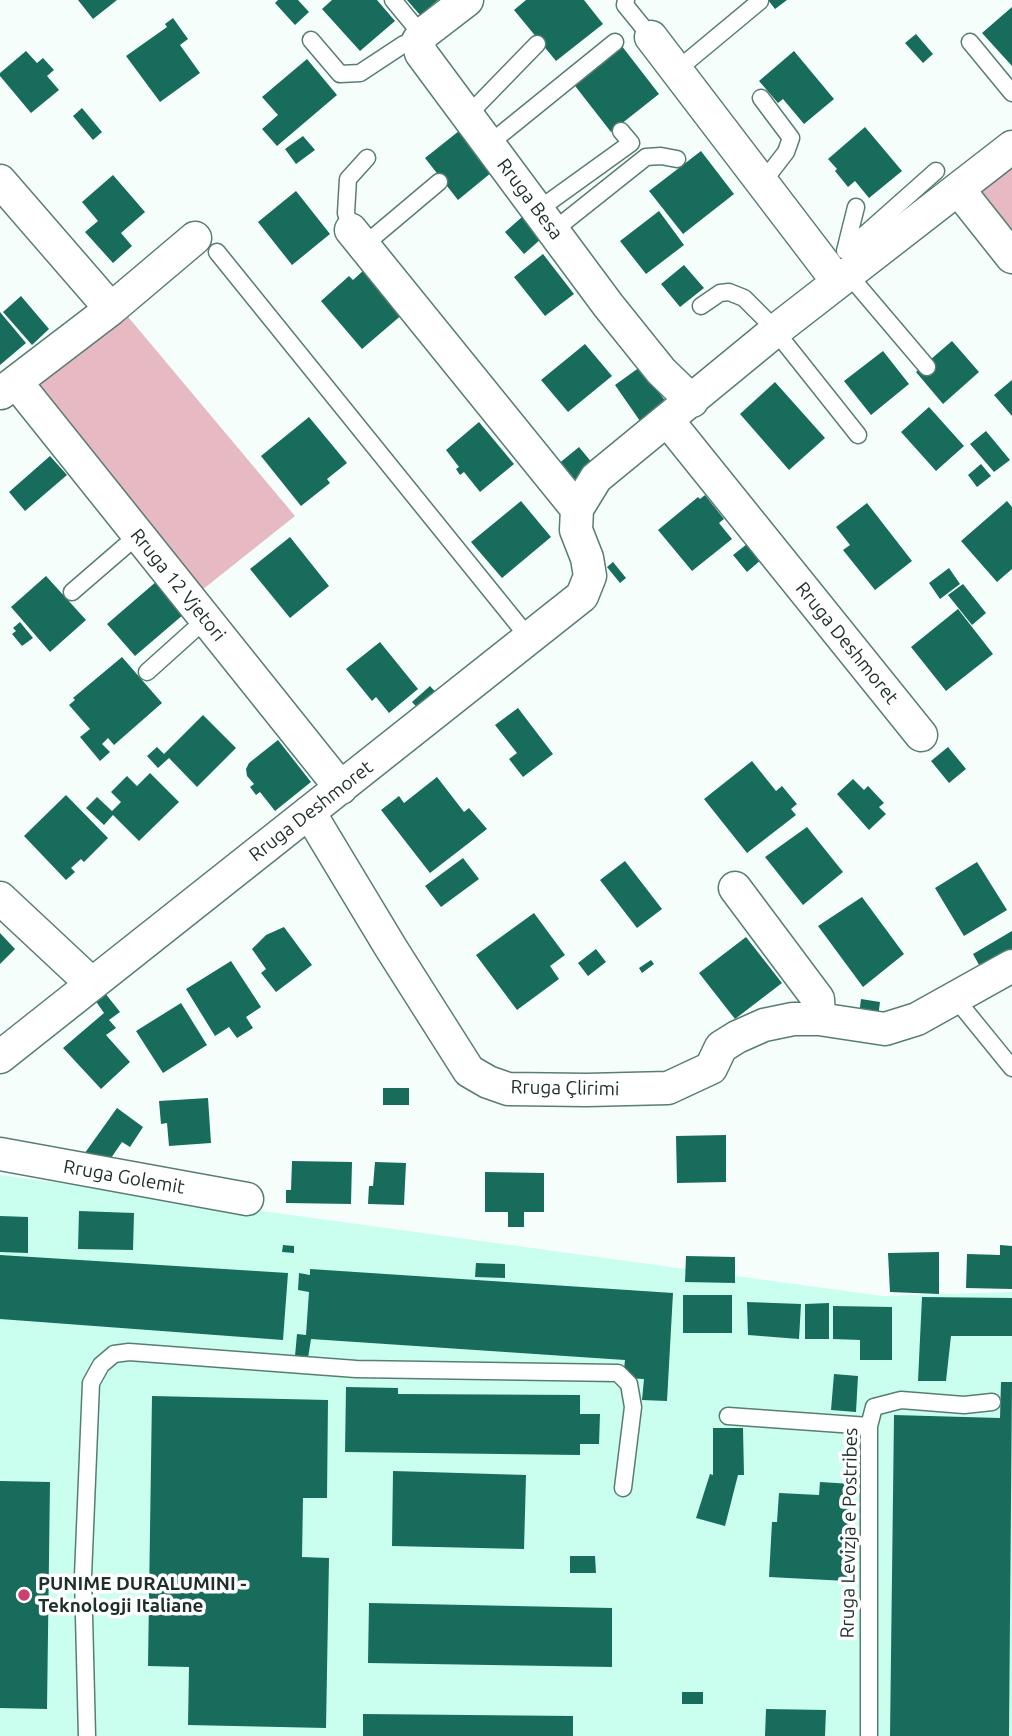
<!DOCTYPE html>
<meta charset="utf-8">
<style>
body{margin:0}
canvas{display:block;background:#f5fefb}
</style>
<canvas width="1012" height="1736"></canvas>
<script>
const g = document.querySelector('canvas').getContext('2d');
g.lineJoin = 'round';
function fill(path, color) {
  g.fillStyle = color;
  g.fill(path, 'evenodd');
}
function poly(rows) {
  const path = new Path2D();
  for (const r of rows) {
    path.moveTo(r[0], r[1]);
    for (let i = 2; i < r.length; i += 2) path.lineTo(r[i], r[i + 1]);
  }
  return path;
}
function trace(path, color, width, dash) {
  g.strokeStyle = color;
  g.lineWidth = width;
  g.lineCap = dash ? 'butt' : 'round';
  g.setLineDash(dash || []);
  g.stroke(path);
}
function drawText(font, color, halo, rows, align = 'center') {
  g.font = font + ' Ubuntu,sans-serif';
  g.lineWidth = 7;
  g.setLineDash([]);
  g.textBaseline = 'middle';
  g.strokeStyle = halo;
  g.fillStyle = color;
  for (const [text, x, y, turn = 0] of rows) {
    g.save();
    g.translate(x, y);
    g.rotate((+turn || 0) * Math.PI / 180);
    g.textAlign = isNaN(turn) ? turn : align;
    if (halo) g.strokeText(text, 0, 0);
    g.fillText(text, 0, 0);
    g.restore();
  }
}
fill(poly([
 [0,1175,882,1296,1012,1292,1012,1736,0,1736]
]), '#cafeef');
fill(poly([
 [1012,162,1012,243,972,191],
 [124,312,295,516,197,594,38,390,39,381]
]), '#e7b9c3');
fill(poly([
 [78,0,117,0,93,19],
 [278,0,298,0,309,12,295,25,275,3],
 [332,0,377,0,395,21,360,51,322,9],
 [407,0,438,0,420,15],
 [526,0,584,0,603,24,556,61,514,10],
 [768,0,787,0,775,9],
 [1012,7,1012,66,982,33],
 [173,18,188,39,180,45,200,73,160,102,126,56,167,27,165,24],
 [916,34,933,54,923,63,905,43],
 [621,45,659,94,611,132,572,82],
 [26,51,37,63,43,58,54,70,47,76,59,90,31,113,0,76,0,73],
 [794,51,834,99,804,124,783,99,778,103,759,81],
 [307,59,337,95,277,146,262,129,278,115,262,97],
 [82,108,102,132,93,140,73,116],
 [464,127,497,168,458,200,425,158],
 [865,127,902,171,869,198,855,181,848,187,835,171,837,169,828,159],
 [303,136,315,150,296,164,285,149],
 [701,151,734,194,683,234,649,191],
 [113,175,145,212,121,233,132,246,113,263,85,232,98,221,82,202],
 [296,191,330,234,292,265,258,222],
 [659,211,684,245,646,274,620,241],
 [522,217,541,239,524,254,505,232],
 [543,254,574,294,545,316,514,277],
 [684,265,704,288,680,307,661,284],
 [365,269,404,313,362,349,321,301,349,276,353,280],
 [21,296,49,329,32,345,3,312],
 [0,312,26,343,0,365],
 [952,341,979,372,943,404,916,372],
 [585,344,612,376,568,412,541,380],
 [883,351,909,384,871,415,844,381],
 [640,367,666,402,640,421,615,385],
 [1012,380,1012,416,994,395],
 [775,382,825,438,789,470,740,414],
 [929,407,964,446,936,471,901,432],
 [309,417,347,463,327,479,330,483,301,506,261,456],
 [479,422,514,464,480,492,464,472,460,475,456,469,459,467,446,450],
 [986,431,1010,460,994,472,970,444],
 [579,447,597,469,575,487,557,465],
 [50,456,67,475,25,511,9,492],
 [981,464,991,476,977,487,968,475],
 [705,495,724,519,719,523,732,539,692,571,658,530,698,497,700,499],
 [521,501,551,537,502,578,471,542],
 [1007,501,1012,507,1012,569,997,582,961,541],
 [867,503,912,561,875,590,843,550,850,545,836,527],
 [290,537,329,586,290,618,250,569],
 [756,537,769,553,747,572,733,555],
 [613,562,626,578,620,583,607,567],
 [949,568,960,584,940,599,929,583],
 [46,576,86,620,50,652,11,607],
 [157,581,184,614,135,656,107,624],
 [963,584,986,613,972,625,948,595],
 [958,609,993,654,946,691,911,647],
 [20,622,33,638,22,646,12,634,16,631,13,628],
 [380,642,418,689,389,713,376,697,372,701,346,669],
 [122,657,162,703,114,745,108,738,102,744,110,752,100,761,80,737,90,729,69,705,75,700,73,698],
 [430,686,441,698,423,714,412,702],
 [518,708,553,754,523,777,509,759,517,753,495,725],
 [203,715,236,748,197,787,169,758,158,768,147,756,157,747,164,754],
 [278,740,311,782,275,811,260,792,256,795,250,787,254,784,247,776,246,769,249,763],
 [948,747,966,769,949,783,931,761],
 [752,761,776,791,782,786,797,804,791,809,796,815,747,853,704,799],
 [150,773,179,802,139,841,113,815,104,825,86,808,97,797,112,811,121,802,111,792,127,776,137,786],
 [437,777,464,812,469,808,487,829,430,873,381,810,399,796,404,803],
 [853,779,864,790,868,786,884,803,879,807,886,814,869,830,837,794],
 [66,795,108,838,84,862,81,859,71,868,75,872,66,880,24,836],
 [807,827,843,872,803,905,765,857],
 [463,858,479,879,441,907,425,886],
 [625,861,662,909,637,928,600,880],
 [977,862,1007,910,964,936,935,888],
 [862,897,904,954,863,987,818,926],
 [534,913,565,955,550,966,559,979,517,1010,476,955],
 [284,927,312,965,276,992,261,973,266,969,252,949,266,935],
 [1012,931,1012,956,983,972,973,954],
 [0,933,15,949,0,964],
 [746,937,782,983,735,1019,699,973],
 [596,949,606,962,588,976,578,963],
 [651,960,654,964,642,973,639,968],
 [231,961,261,1007,246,1017,253,1028,237,1038,229,1027,215,1036,186,989],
 [105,993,120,1012,109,1020,116,1028,106,1035,130,1062,101,1089,63,1048,104,1013,95,1000],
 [861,999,880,1002,878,1017,859,1015],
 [181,1003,207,1045,163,1073,136,1031],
 [383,1088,409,1088,409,1105,383,1105],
 [208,1098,211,1143,169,1146,167,1123,161,1124,159,1101],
 [117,1108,143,1127,130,1147,122,1142,109,1161,82,1157],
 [726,1135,726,1182,677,1183,676,1136],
 [292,1161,352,1162,351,1204,286,1203,286,1190,291,1190],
 [375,1162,406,1163,404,1205,368,1204,369,1186,373,1186],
 [485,1172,544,1173,544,1212,524,1212,524,1227,508,1227,508,1212,485,1212],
 [79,1211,134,1213,133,1250,78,1249],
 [0,1216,28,1217,28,1253,0,1252],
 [283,1245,294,1246,294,1253,282,1252],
 [1000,1245,1012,1246,1012,1289,966,1288,967,1254,1000,1255],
 [939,1252,939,1294,890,1292,888,1253],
 [0,1255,288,1273,283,1340,0,1319],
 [686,1256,735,1257,735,1283,685,1282],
 [476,1263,505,1264,505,1278,475,1277],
 [310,1269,673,1293,667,1401,642,1400,644,1379,623,1378,625,1360,311,1339,308,1358,295,1356,297,1334,306,1335,309,1292,298,1290,299,1273,310,1275],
 [683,1295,732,1295,732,1333,683,1333],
 [922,1297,1012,1298,1012,1336,951,1336,946,1381,918,1381],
 [747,1302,801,1304,799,1339,748,1335],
 [829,1303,829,1339,805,1339,805,1304],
 [833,1306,892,1307,892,1360,860,1360,860,1340,833,1339],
 [834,1374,858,1376,856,1412,831,1410],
 [1001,1382,1012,1382,1009,1736,890,1736,894,1415,1000,1418],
 [346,1387,398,1388,398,1394,580,1395,580,1414,600,1414,599,1444,580,1444,580,1455,345,1452],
 [152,1396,328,1400,327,1498,303,1498,302,1557,329,1558,326,1728,188,1725,189,1667,148,1666],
 [713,1428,743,1428,744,1475,738,1475,725,1526,696,1518,710,1474,713,1475],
 [393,1471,526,1475,524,1549,392,1546],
 [0,1481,50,1482,47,1709,0,1708],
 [820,1482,852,1484,847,1581,769,1577,772,1522,777,1522,779,1493,819,1495],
 [570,1556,595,1556,596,1573,570,1573],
 [369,1603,612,1608,612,1667,368,1663],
 [682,1692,703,1692,703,1704,682,1704],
 [766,1709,826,1710,825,1736,765,1736],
 [363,1714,573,1716,573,1736,363,1736]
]), '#186c5b');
const service = poly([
 [393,0,412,23,424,33],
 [626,0,625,5,651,37],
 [311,40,340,74,360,73,404,44,418,41],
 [970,42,1012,93],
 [677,70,760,1],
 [467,116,537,44],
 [489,144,615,42],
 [761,180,769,174,786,152,791,138,761,98],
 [538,210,631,143,621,131],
 [351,230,346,213,348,179,367,158],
 [553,231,646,157,661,156,677,159],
 [363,246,439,182],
 [845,251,856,207],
 [846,251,936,171],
 [217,252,529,638],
 [848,274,927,367],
 [701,306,720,293,729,292,744,298,769,323,858,435],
 [72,592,138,535],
 [147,672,206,619],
 [955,998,1012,1068],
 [728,1416,869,1426],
 [87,1736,83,1576,91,1383,101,1365,114,1354,129,1352,356,1369,618,1373,629,1384,633,1407,623,1488],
 [869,1736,869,1426,874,1407,901,1400,964,1405,992,1402]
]);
const minor = poly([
 [467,0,424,33,418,41,421,53,608,305,661,371,692,401],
 [651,37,838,282],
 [0,181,111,309],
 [958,189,1012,257],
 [351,230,577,509],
 [16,382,341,788],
 [1,393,111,309,195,238],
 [668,421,921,735],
 [309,812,391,948,469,1071,488,1082,508,1089,587,1090,668,1088,711,1068,721,1047,737,1037,764,1025,793,1019,819,1019,885,1029,917,1019,1012,966],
 [735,888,818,999,819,1019],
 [0,898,92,984],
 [0,1057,582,596,590,576,587,558,576,530,577,509,596,478,775,331,1012,147],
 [0,1154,247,1199]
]);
trace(service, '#587e74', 19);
trace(minor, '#587e74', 35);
trace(service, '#fff', 16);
trace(minor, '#fff', 32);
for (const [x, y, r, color] of [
 [24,1595,7,"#cc3f70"]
]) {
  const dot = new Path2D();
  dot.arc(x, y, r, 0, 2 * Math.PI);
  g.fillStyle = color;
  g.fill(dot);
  trace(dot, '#fff', 2.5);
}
drawText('19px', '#1e2e2a', '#fff', [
 ["Rruga Besa",530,199,53],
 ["Rruga 12 Vjetori",178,585,51],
 ["Rruga Deshmoret",847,643,51],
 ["Rruga Deshmoret",311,811,-38],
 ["Rruga Çlirimi",565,1088,1],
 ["Rruga Golemit",124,1177,10],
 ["Rruga Levizja e Postribes",849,1533,-89]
]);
drawText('bold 19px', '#1e2e2a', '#fff', [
 ["PUNIME DURALUMINI -",38,1584],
 ["Teknologji Italiane",38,1606]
], 'left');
</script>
